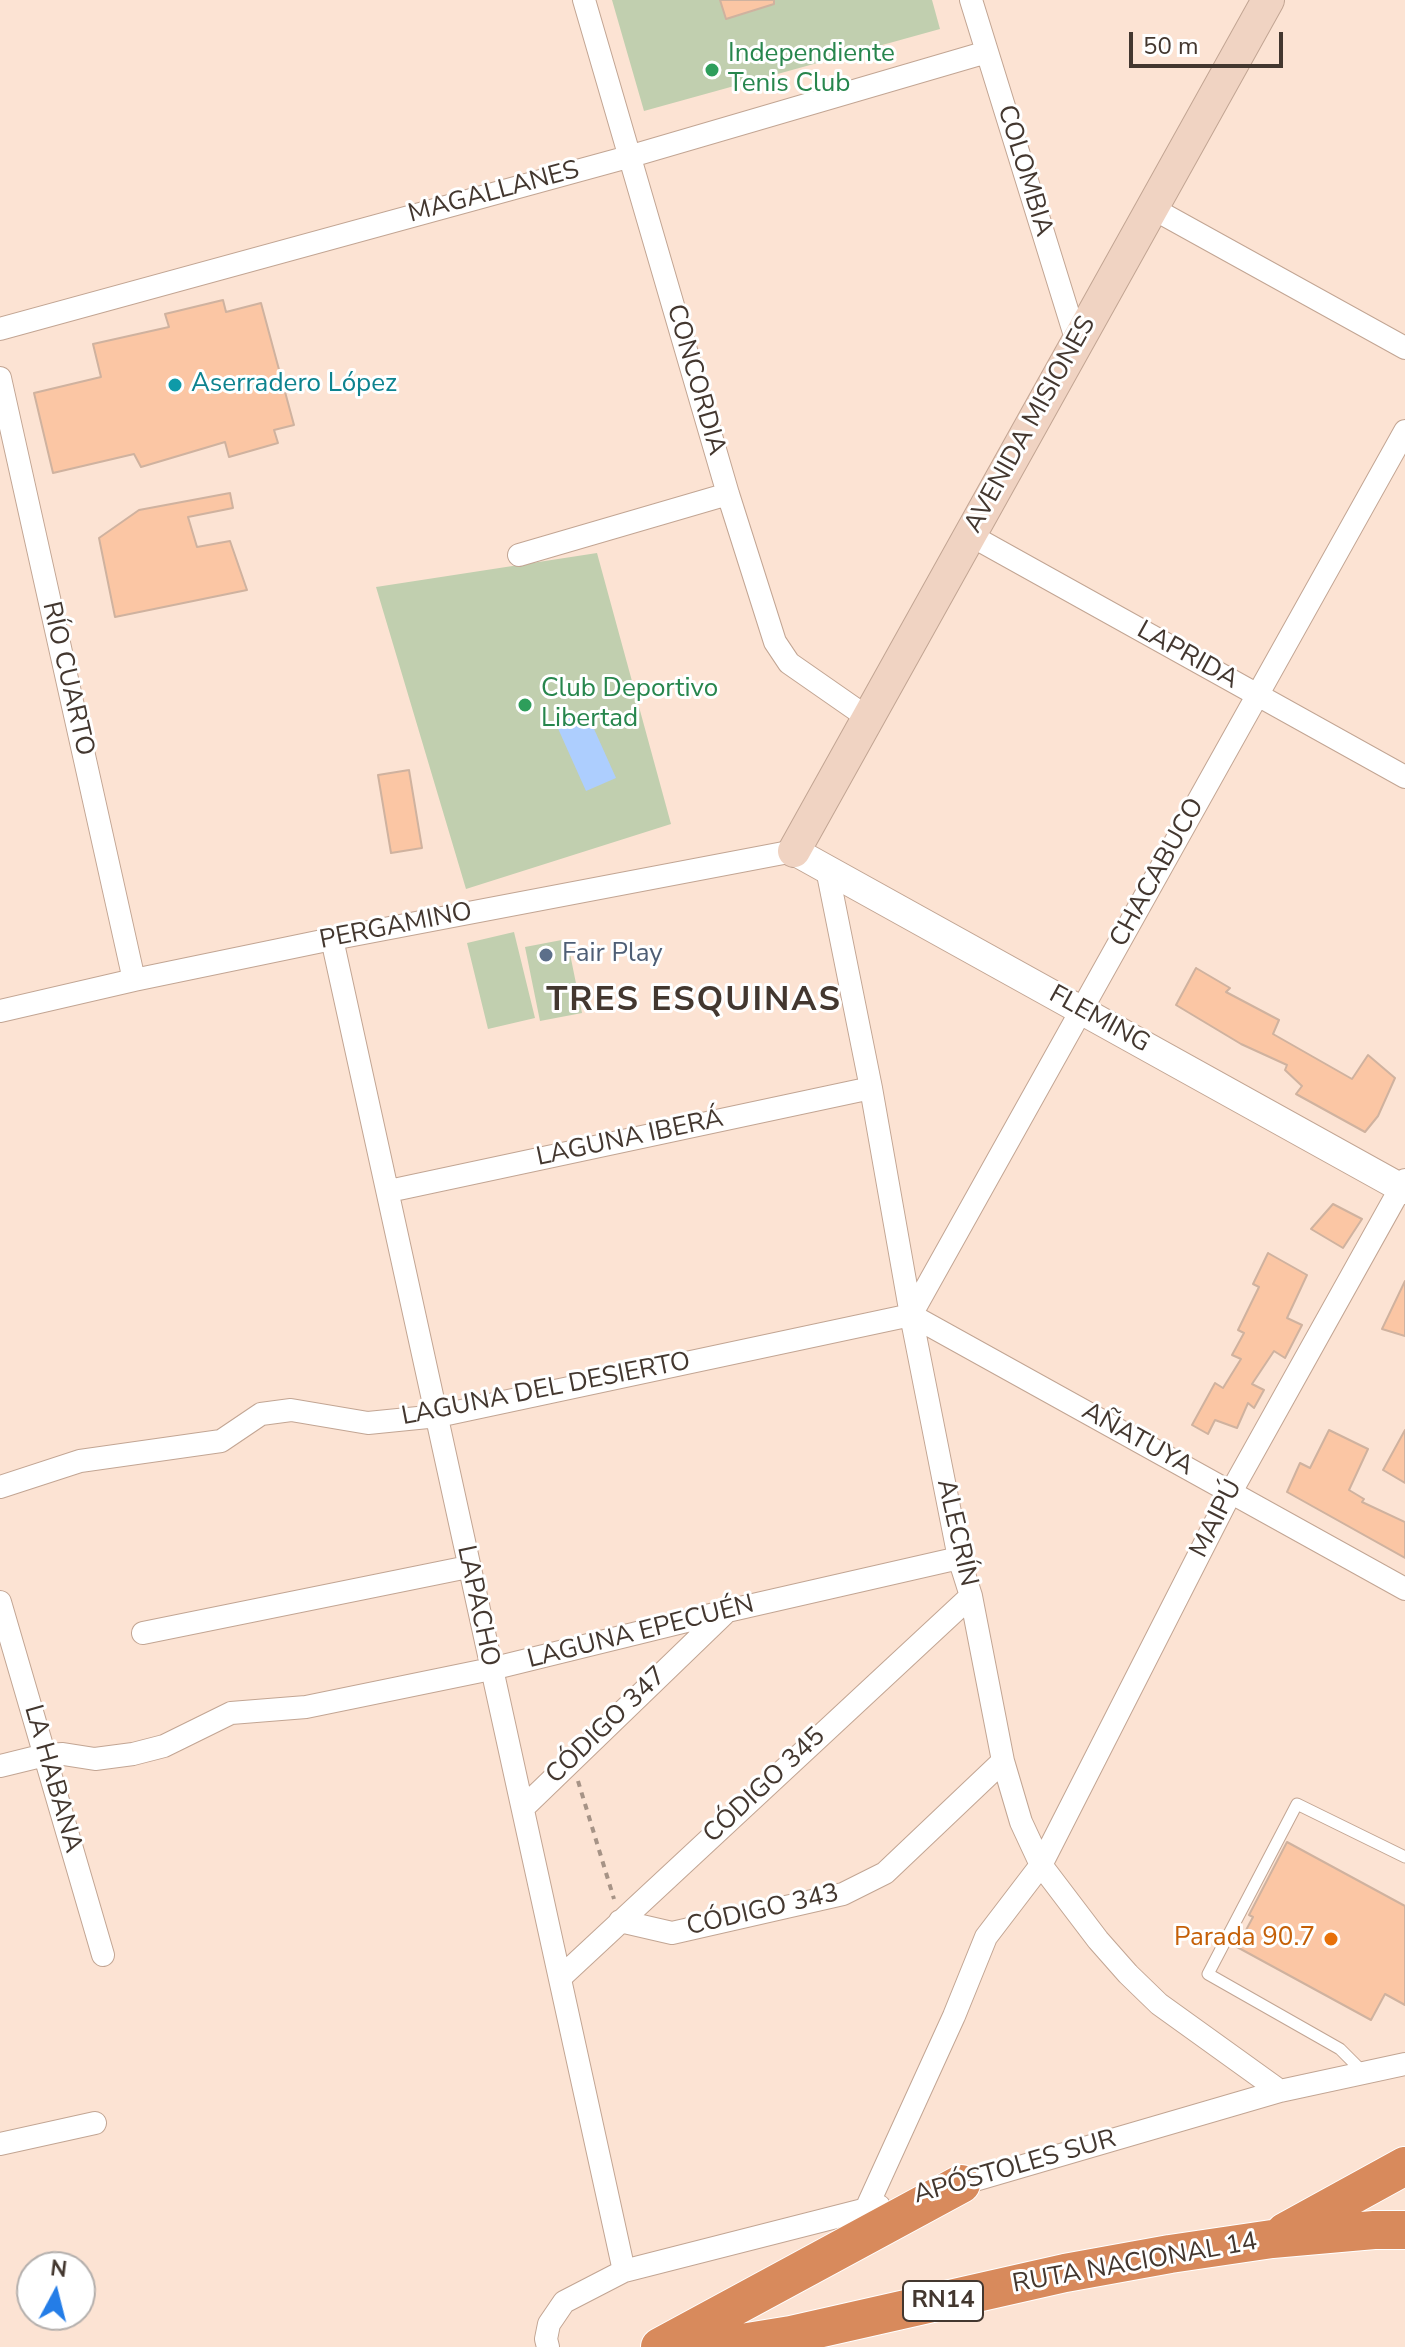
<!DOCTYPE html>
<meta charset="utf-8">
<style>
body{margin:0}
#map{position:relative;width:1405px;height:2347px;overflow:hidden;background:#fce3d3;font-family:"Nunito Sans",sans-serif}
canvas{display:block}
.north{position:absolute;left:16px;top:2251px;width:80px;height:80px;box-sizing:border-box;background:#fff;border:2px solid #b4afac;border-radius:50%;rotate:7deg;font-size:22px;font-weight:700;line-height:32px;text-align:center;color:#43372f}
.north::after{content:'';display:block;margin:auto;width:28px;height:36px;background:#247de7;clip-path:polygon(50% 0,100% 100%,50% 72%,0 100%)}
.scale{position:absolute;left:1129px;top:32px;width:154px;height:36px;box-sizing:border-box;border:4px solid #43372f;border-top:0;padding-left:10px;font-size:24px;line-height:28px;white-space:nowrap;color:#43372f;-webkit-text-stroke:6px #fff;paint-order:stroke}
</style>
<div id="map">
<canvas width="1405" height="2347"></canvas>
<div class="north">N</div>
<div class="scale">50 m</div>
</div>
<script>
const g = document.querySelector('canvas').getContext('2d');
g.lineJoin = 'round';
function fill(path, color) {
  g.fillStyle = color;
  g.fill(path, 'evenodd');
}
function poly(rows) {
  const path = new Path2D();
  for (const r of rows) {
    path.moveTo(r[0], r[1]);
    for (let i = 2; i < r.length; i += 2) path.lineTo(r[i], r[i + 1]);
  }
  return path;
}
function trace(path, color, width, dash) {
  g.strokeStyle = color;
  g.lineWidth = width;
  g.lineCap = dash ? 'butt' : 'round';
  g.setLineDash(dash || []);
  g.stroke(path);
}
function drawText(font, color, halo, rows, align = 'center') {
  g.font = font + ' "Nunito Sans",sans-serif';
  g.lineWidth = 6;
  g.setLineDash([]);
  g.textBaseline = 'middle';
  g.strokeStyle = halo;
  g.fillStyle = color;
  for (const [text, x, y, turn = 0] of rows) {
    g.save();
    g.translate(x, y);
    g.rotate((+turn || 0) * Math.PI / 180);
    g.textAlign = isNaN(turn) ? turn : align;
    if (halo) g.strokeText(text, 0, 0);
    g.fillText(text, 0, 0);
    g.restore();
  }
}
fill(poly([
 [612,0,932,0,940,29,644,111],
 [597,553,671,824,466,889,376,587],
 [514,932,535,1018,488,1029,467,943],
 [567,939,582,1013,540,1021,525,947]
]), '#c1cfaf');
fill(poly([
 [586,711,616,778,586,791,556,724]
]), '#adcefe');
const building = poly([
 [720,0,774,0,774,4,726,19,720,0],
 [223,300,226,312,261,303,294,425,274,430,278,443,229,457,225,442,141,467,134,454,53,473,34,393,101,377,93,344,169,327,165,314,223,300],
 [230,493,233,508,188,517,197,547,230,541,247,590,115,617,99,538,139,510,230,493],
 [409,770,422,848,391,853,378,775,409,770],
 [1196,968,1230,988,1226,992,1279,1020,1273,1034,1352,1079,1368,1055,1395,1078,1378,1116,1365,1132,1296,1094,1302,1086,1285,1070,1287,1065,1241,1044,1176,1005,1196,968],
 [1333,1204,1362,1219,1343,1248,1311,1229,1333,1204],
 [1268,1253,1307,1275,1287,1318,1302,1325,1285,1358,1274,1351,1252,1384,1264,1390,1254,1408,1248,1403,1237,1428,1215,1420,1208,1434,1192,1425,1215,1383,1223,1388,1241,1359,1232,1355,1244,1333,1238,1330,1259,1287,1253,1284,1268,1253],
 [1405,1281,1405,1336,1382,1329,1405,1281],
 [1329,1430,1368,1449,1349,1490,1364,1499,1362,1502,1405,1522,1405,1558,1287,1492,1300,1463,1310,1468,1329,1430],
 [1405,1430,1405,1483,1383,1470,1405,1430],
 [1287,1842,1405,1906,1405,2005,1385,1994,1371,2020,1237,1947,1253,1917,1249,1915,1287,1842]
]);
fill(building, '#fbc6a4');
trace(building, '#cfb29f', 2);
const service = poly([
 [1364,2073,1340,2049,1208,1974,1297,1804,1405,1857]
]);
const minor = poly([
 [584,0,728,494,775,642,789,663,868,718],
 [971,0,1077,342],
 [1152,208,1405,348],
 [0,329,628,157,987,52],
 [0,378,134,980],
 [970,535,1405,777],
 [519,555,728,494],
 [827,869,871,1088,911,1315,959,1558,971,1596,1003,1761,1021,1822,1041,1865,1098,1940,1128,1974,1159,2004,1280,2091],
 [332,939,624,2271],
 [0,1011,134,980,332,939,794,851],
 [389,1191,871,1088],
 [911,1315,1405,431],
 [911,1315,1405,1589],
 [0,1487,80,1461,221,1441,261,1414,291,1410,368,1423,438,1416,911,1315],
 [0,1602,103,1955],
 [143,1633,468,1567],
 [0,1766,45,1755,63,1754,95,1759,133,1754,164,1746,231,1713,306,1707,491,1669,727,1611,959,1558],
 [523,1808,726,1612],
 [620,1921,672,1933,843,1894,885,1873,1003,1761],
 [560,1978,971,1596],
 [0,2144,95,2123],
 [951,2187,1280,2091,1405,2064],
 [866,2209,954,2016,986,1937,1041,1865,1231,1492,1405,1180],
 [548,2347,546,2339,549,2324,564,2302,624,2271,879,2206]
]);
const tertiary = poly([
 [794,851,1405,1190]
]);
const secondary = poly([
 [794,851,1268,0]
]);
const trunk = poly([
 [1285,2232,1405,2166],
 [660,2347,961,2184],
 [717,2347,791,2335,1065,2273,1170,2254,1272,2239,1374,2230,1405,2230]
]);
trace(service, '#c2a593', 13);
trace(minor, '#c2a593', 24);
trace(tertiary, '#c2a593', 30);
trace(secondary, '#c2a593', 34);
trace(trunk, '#fff', 40);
trace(poly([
 [578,1781,614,1899]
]), '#a69386', 4, [6, 6]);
trace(service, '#fff', 11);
trace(minor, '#fff', 22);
trace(tertiary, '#fff', 28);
trace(secondary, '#f0d3c2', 32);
trace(trunk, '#d88a5c', 38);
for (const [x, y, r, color] of [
 [712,70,8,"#2e9e5b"],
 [175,385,8,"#0f9aa8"],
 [525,705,8,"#2e9e5b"],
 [546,955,8,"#5c6f8a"],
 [1331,1939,8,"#e8710a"]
]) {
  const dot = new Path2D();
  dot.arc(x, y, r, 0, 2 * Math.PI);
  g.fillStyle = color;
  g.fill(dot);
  trace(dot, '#fff', 3);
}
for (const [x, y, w] of [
 [943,2301,80]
]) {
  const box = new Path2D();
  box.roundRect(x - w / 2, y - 20, w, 40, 6);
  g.fillStyle = '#fff';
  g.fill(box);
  trace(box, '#43372f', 2);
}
drawText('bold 24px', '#43372f', null, [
 ["RN14",943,2301]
]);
drawText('26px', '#27864d', '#fff', [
 ["Independiente",728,55],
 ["Tenis Club",728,85],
 ["Club Deportivo",541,690],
 ["Libertad",541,720]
], 'left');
drawText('26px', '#43372f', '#fff', [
 ["COLOMBIA",1024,171,73],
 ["MAGALLANES",494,193,-15],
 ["CONCORDIA",695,380,74],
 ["AVENIDA MISIONES",1031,425,-61],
 ["LAPRIDA",1187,656,29],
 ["RÍO CUARTO",67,679,77],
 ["CHACABUCO",1158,873,-61],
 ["PERGAMINO",396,927,-11],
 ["FLEMING",1099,1020,29],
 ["LAGUNA IBERÁ",630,1139,-12],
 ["LAGUNA DEL DESIERTO",546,1390,-11],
 ["AÑATUYA",1137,1440,29],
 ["MAIPÚ",1217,1519,-63],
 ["ALECRÍN",956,1533,77],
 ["LAPACHO",477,1606,78],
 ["LAGUNA EPECUÉN",641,1633,-14],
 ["CÓDIGO 347",607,1726,-44],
 ["LA HABANA",52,1779,74],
 ["CÓDIGO 345",765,1786,-43],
 ["CÓDIGO 343",763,1911,-13],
 ["APÓSTOLES SUR",1015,2168,-16],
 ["RUTA NACIONAL 14",1135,2264,-10]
]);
drawText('26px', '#0d838f', '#fff', [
 ["Aserradero López",191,385]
], 'left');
drawText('26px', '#4e5e75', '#fff', [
 ["Fair Play",562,955]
], 'left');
drawText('26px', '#c56008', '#fff', [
 ["Parada 90.7",1315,1939]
], 'right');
g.letterSpacing = '2px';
drawText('bold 34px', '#43372f', '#fff', [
 ["TRES ESQUINAS",694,1002]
]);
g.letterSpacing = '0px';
</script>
